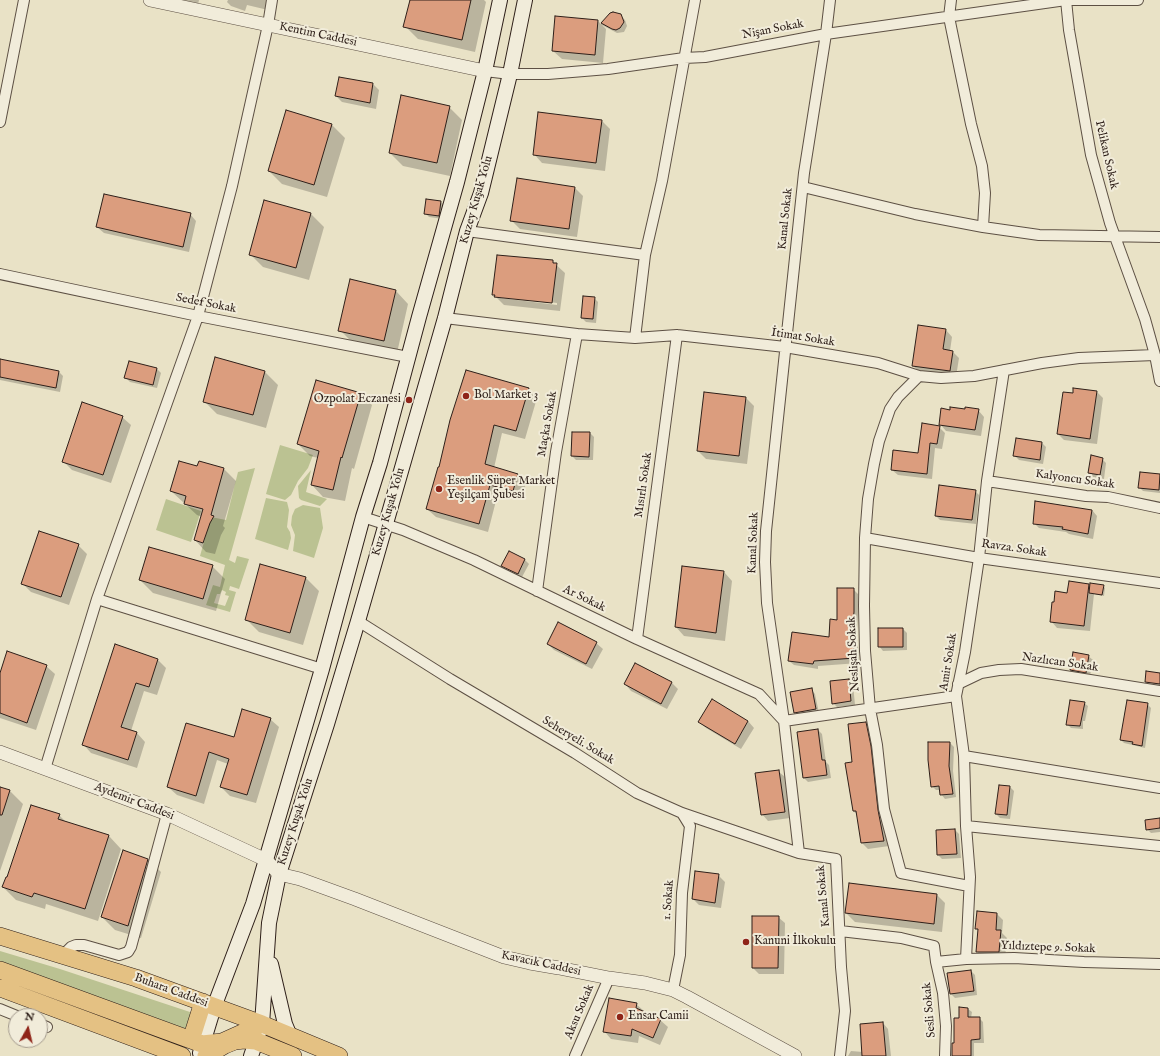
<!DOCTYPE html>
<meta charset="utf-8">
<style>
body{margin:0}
#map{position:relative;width:1160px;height:1056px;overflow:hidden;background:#e9e2c6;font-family:"IM FELL English",serif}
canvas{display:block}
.north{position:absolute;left:8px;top:1008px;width:40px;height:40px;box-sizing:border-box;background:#f1ecda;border:1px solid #a39a8d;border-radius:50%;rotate:8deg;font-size:11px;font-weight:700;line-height:16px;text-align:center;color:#2e1f19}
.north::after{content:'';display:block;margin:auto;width:14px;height:18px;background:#8f2418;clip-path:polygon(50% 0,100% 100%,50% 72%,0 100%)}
</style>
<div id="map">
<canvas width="1160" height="1056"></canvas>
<div class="north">N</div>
</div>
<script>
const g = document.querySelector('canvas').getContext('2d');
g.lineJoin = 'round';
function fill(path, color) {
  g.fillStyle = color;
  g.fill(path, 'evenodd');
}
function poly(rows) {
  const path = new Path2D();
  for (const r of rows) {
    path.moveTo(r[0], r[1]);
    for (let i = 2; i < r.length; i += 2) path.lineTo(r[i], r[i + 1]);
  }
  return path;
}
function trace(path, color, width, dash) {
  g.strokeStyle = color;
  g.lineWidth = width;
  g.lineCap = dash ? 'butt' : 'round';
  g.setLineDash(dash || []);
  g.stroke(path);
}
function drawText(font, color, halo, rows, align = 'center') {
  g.font = font + ' "IM FELL English",serif';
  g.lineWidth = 4;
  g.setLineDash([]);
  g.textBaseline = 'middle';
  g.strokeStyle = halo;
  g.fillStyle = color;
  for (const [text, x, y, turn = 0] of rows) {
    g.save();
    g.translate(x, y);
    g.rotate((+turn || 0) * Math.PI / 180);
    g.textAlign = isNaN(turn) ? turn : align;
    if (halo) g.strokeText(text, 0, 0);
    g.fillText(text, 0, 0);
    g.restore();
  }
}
fill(poly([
 [280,445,313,455,308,468,298,481,291,495,285,500,266,494],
 [255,468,229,560,235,563,237,556,249,559,239,589,230,586,229,590,236,592,230,612,206,605,213,585,220,587,225,565,200,556,211,517,226,520,238,472],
 [222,590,226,592,225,595,229,596,225,606,214,603,217,594,220,594],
 [311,470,306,492,327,499,320,506,301,500,299,498,298,486],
 [266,498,287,502,289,510,287,527,290,532,291,538,288,550,255,539],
 [166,499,201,511,191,542,156,530],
 [303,505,320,508,323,528,314,558,293,551,295,535,291,525,292,516,295,509],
 [0,951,60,969,196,1014,189,1030,0,963]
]), '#bbc292');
fill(poly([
 [179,0,199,0,198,5],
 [228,0,272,0,268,10,247,5,245,11,231,6,227,2],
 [411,0,484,0,486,2,475,52,418,39,405,26],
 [610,14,620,15,625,20,627,26,624,32,617,33,602,25,606,29,603,63,562,59,553,51,598,21,601,24],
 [340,78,373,84,379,90,376,109,342,102,336,96],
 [449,107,462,120,450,176,403,166,390,153],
 [602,121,610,129,605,171,542,163,534,154],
 [332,125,345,138,327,197,282,184,269,171],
 [575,188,583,196,577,237,520,229,511,220],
 [265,201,311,214,324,227,309,280,263,267,250,254],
 [441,202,445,206,443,219,429,217,425,213],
 [190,214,196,221,189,252,104,233,97,227],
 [552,261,565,273,560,311,504,305,493,294],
 [501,296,557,303,557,305,501,298],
 [396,291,408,304,397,353,353,343,340,330],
 [594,298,598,302,596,323,586,322,582,318],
 [946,330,952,337,950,351,953,352,959,358,956,377,920,372,913,366],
 [0,361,59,372,63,376,60,392,0,380],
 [129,363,157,369,161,373,157,388,130,382,126,378],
 [265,372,278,385,266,428,217,414,204,401],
 [317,381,361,394,372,405,354,469,352,468,345,501,323,497,312,485,318,458,310,456,298,444],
 [528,389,537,398,525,439,502,433,494,468,518,475,526,483,522,499,498,493,488,532,436,517,427,509,438,468],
 [1097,392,1103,398,1097,444,1064,440,1058,434,1073,394],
 [746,398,754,406,747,464,706,459,698,451],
 [978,410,984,417,981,436,946,431,940,424,951,411],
 [122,417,131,425,111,483,72,470,63,461],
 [939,427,945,433,942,449,935,448,932,479,898,475,892,470,919,454],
 [590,433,594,437,593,460,576,460,572,456],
 [1042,443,1046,447,1043,464,1019,460,1015,456],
 [1102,459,1106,463,1104,479,1093,477,1089,473],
 [199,462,224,469,236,481,223,526,225,528,221,535,215,554,206,552,195,540,202,517,197,515,171,491,198,467],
 [1141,473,1160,475,1160,493,1143,491,1139,487],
 [975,491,979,495,976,524,940,520,936,516],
 [1092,510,1097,516,1093,539,1069,534,1066,532,1039,528,1034,523],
 [78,545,87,554,69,605,31,592,22,583],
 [510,552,525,560,529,564,522,577,507,570,502,566],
 [212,566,225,579,216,611,153,593,140,580],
 [724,572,732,581,725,641,684,636,676,627],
 [306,578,319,591,303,645,259,632,246,619],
 [1088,585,1091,588,1103,586,1105,588,1104,596,1094,594,1090,631,1057,628,1051,621,1068,594],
 [853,589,858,594,858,617,856,644,858,646,859,663,818,666,818,669,794,665,789,661,830,638],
 [903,629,907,633,907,650,883,651,879,646],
 [596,643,603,649,592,669,554,650,548,644],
 [115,646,158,660,166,668,157,695,144,691,131,731,137,733,145,742,137,768,91,753,83,744],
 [1088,656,1093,660,1090,676,1075,674,1071,670],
 [635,664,672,683,678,689,667,709,631,691,625,684],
 [46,666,55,674,36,730,0,718,0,676],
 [1160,674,1160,687,1150,686,1146,682],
 [849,680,853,684,855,705,837,707,833,703],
 [811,689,815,694,819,713,799,716,795,712],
 [1084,703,1088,706,1085,721,1083,721,1083,729,1071,728,1067,724],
 [1147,704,1151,708,1145,748,1124,743,1121,740],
 [270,719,279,727,256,803,230,796,221,787,228,764,217,760,204,804,177,795,168,787,187,724,234,739],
 [748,721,754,728,741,749,706,728,699,722],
 [866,723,872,729,889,846,868,849,862,843,858,815,853,811,853,763],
 [818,730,822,734,826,762,829,765,831,778,808,782,804,778],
 [950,743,954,747,953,771,956,797,945,799,941,794,941,790,936,790,932,786],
 [778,771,785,777,790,818,768,821,762,814],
 [1010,787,1014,791,1010,819,1000,818,996,814],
 [0,788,10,791,23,804,0,871],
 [59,815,66,822,109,836,121,849,98,921,46,904,45,909,16,900,3,887],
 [1160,820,1160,832,1151,833,1147,829],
 [955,830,959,834,961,858,942,859,938,855,937,831],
 [148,859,161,872,141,938,115,930,102,917],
 [718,875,725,882,721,908,699,905,693,899],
 [937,895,945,903,942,932,855,922,846,913],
 [997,914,1003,920,1002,933,1007,938,1005,958,983,958,977,951,979,931,976,928],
 [778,917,785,923,784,974,759,974,753,968],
 [971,971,975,975,977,995,955,998,951,994],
 [636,1004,644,1011,643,1013,660,1020,668,1027,660,1045,639,1036,638,1043,611,1039,604,1031],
 [968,1009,972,1012,971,1018,979,1018,983,1022,984,1043,974,1043,974,1056,953,1056,960,1018],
 [883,1023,888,1029,891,1056,848,1056,851,1051,863,1052]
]), '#0003');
const building = poly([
 [410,0,471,0,462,40,403,27,410,0],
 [613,12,621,14,624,22,620,28,616,30,612,29,601,23,610,13,613,12],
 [555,16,598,20,595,55,552,51,555,16],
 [339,77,373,83,370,103,335,96,339,77],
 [401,95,450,106,437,163,389,153,401,95],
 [286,110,332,124,314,185,268,171,286,110],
 [538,112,602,120,596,163,533,155,538,112],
 [517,178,575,187,569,229,510,221,517,178],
 [104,194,191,213,183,247,96,227,104,194],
 [426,199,441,201,439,216,424,214,426,199],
 [264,200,311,213,296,268,249,255,264,200],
 [497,255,553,260,553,263,557,263,552,303,494,297,495,295,492,295,497,255],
 [350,279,396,290,384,341,338,331,350,279],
 [583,296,595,297,593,319,581,318,583,296],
 [918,325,946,329,943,349,953,351,950,371,912,366,918,325],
 [215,357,265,371,253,415,203,402,215,357],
 [0,359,59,371,56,388,0,377,0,359],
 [129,361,157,368,153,385,124,378,129,361],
 [466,370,529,388,516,431,494,425,485,464,518,474,513,491,490,485,479,524,426,509,438,467,439,467,450,420,466,370],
 [316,380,361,393,342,458,341,457,333,490,311,485,319,451,297,444,316,380],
 [1073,388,1097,391,1090,439,1057,434,1063,392,1073,393,1073,388],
 [704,392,746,397,739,456,697,451,704,392],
 [82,402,123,416,103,475,62,462,82,402],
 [950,407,965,409,965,407,979,409,975,430,939,425,941,408,950,410,950,407],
 [922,423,940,426,937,444,930,443,927,474,891,470,893,450,918,453,922,423],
 [572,432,590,432,589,457,571,456,572,432],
 [1016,438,1042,442,1040,460,1013,456,1016,438],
 [1091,455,1103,458,1100,475,1088,473,1091,455],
 [179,461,197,466,199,461,224,468,211,515,214,516,210,523,203,543,194,540,203,509,184,504,186,496,170,491,179,461],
 [1140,472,1160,474,1159,490,1138,488,1140,472],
 [939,485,976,490,972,520,935,516,939,485],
 [1035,501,1092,510,1088,534,1062,529,1063,527,1033,524,1035,501],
 [39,531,79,544,61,597,21,584,39,531],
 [149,547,213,565,203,599,139,580,149,547],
 [509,551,525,559,518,574,501,566,509,551],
 [260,564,306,577,290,633,245,620,260,564],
 [682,566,724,571,716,633,675,627,682,566],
 [1069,581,1089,584,1084,626,1050,622,1052,602,1054,602,1055,591,1067,593,1069,581],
 [1090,583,1104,585,1102,595,1089,593,1090,583],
 [837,588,854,588,854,612,851,640,853,640,855,658,814,661,813,664,788,661,792,632,829,637,830,619,837,620,837,588],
 [558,622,597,642,586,664,547,644,558,622],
 [878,628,903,628,903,647,878,647,878,628],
 [115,644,158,659,149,687,136,683,121,727,137,732,128,760,82,745,115,644],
 [7,651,47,665,27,723,0,713,0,673,7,651],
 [1073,652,1089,655,1086,673,1070,670,1073,652],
 [635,663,672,682,661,704,624,684,635,663],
 [1146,671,1160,673,1160,684,1145,682,1146,671],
 [849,679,851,701,832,704,830,681,849,679],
 [812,688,816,709,794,713,790,692,812,688],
 [712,699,748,721,735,744,698,722,712,699],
 [1070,700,1085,702,1080,726,1066,725,1070,700],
 [1127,700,1148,703,1142,746,1132,744,1133,742,1120,740,1127,700],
 [242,709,271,718,247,795,220,787,229,759,209,752,196,796,167,787,186,723,234,737,242,709],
 [866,722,871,746,878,810,884,841,861,843,856,811,853,811,845,763,852,762,848,724,866,722],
 [818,729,822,760,825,760,827,775,803,778,797,732,818,729],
 [928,742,950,742,949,766,953,794,940,795,939,786,931,787,928,760,928,742],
 [779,770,785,812,761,815,755,773,779,770],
 [999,785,1010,786,1007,815,995,814,999,785],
 [0,787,10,790,2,815,0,815,0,787],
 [31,805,60,814,58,819,109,835,85,909,34,893,32,897,2,887,6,877,7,877,31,805],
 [1160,818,1160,828,1146,830,1145,820,1160,818],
 [955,829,957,854,937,855,936,830,955,829],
 [123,850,148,859,128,926,101,917,123,850],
 [695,871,719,874,715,903,692,899,695,871],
 [849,883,937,894,934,924,845,913,849,883],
 [977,911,997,913,996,930,1001,930,999,952,976,952,978,929,975,929,977,911],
 [752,916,779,916,778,968,752,968,752,916],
 [971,970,974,991,950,994,947,973,971,970],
 [609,998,637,1003,636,1008,661,1019,653,1038,632,1029,631,1036,603,1032,609,998],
 [959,1007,968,1008,968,1017,980,1017,980,1039,971,1040,971,1056,952,1056,952,1043,954,1043,954,1018,959,1018,959,1007],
 [883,1022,886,1056,862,1056,860,1024,883,1022]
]);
fill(building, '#db9d7e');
trace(building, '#2e1f19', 1);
const minor = poly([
 [830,0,826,34,804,173,766,531,765,562,767,603,784,721,799,853,836,859,841,967,845,1011,840,1056],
 [951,0,949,17,971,124,982,166,985,193,983,227],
 [1138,0,1066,0,1069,30,1091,155,1110,223,1145,319,1155,355,1160,381],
 [485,71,510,74,548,74,608,69,684,58,705,57,826,34,1066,0],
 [0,122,24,0],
 [803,187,915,214,983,227,1039,235,1160,237],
 [467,231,645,255],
 [0,274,198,316,408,357],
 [445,318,577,334,635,338,677,335,785,347,878,363,919,376,941,378,974,376,1042,363,1079,358,1155,355],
 [635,338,645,255,662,181,695,0],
 [919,376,898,397,890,409,879,441,874,464,868,499,865,538,864,606,865,651,870,709,877,745,884,809,901,873,969,886],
 [987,481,1086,496,1108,497,1160,508],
 [363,517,403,530,474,560,637,639,759,694,784,721,956,696],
 [865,538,979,558,1160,583],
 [537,591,556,452,577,334],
 [97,599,322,669],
 [358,621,450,679,575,753,637,793,682,813,799,853],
 [637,639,677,335],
 [958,684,981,673,999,670,1021,669,1160,691],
 [964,756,1160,788],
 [45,769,97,599,198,316,232,186,268,25,272,0],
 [966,826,1160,846],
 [840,931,901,938,934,946,936,962,943,993,946,1026,945,1056],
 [63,955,71,947,76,945,84,945,119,955,128,952,131,947,167,814],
 [966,959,970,877,966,826,964,756,956,696,965,652,979,558,987,481,1004,370],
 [936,962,966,959,1014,958,1084,962,1160,964],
 [673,990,680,955,682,893,690,826,682,813],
 [0,1009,17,1016],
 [40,1024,47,1027],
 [575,1056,609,978]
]);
const tertiary = poly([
 [150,0,485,71],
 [0,752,167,814,266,860,279,874,300,879,355,899,504,957,530,963,559,968,609,978,645,983,673,990,687,997,795,1056]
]);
const secondary = poly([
 [271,964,285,1024,290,1036],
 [200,1053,214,1007,253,904,322,669,363,517,380,463,419,317,457,182,485,71,500,0],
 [251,1056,262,1024,269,923,279,874,327,724,358,621,445,318,467,231,481,193,510,74,525,0]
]);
const trunk = poly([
 [0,936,136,978,262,1024,339,1056],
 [0,970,202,1044,222,1042,262,1024],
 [0,988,182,1056],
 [191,1040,203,1002],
 [206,1056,225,1045,235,1041,244,1040,256,1041,293,1056]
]);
trace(minor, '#5d5044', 12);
trace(tertiary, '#5d5044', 14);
trace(secondary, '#2e1f19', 16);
trace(trunk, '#2e1f19', 18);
trace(minor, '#f1ecda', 10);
trace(tertiary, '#f1ecda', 13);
trace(secondary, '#f1ecda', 14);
trace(trunk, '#e4c183', 17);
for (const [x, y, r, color] of [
 [466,396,4,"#8f2418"],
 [409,400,4,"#8f2418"],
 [439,489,4,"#8f2418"],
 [746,942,4,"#8f2418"],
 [620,1017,4,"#8f2418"]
]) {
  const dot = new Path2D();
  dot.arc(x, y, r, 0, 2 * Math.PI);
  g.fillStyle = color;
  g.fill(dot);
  trace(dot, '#f1ecda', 1.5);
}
drawText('12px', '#2e1f19', '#f1ecda', [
 ["Nişan Sokak",773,30,-11],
 ["Kentim Caddesi",318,35,12],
 ["Pelikan Sokak",1106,155,77],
 ["Kuzey Kuşak Yolu",477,200,-74],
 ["Kanal Sokak",786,219,-84],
 ["Sedef Sokak",206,304,11],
 ["İtimat Sokak",803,338,9],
 ["Maçka Sokak",548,424,-80],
 ["Kalyoncu Sokak",1075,480,8],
 ["Mısırlı Sokak",644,485,-82],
 ["Kuzey Kuşak Yolu",389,512,-74],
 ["Kanal Sokak",754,543,-88],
 ["Ravza. Sokak",1014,549,8],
 ["Ar Sokak",584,599,26],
 ["Neslişah Sokak",854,654,-93],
 ["Amir Sokak",949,662,-81],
 ["Nazlıcan Sokak",1060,663,8],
 ["Seheryeli. Sokak",578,741,31],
 ["Aydemir Caddesi",134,802,21],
 ["Kuzey Kuşak Yolu",296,822,-72],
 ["Kanal Sokak",824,896,-95],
 ["1. Sokak",669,900,-86],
 ["Yıldıztepe 9. Sokak",1048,948,2],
 ["Kavacık Caddesi",541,964,12],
 ["Buhara Caddesi",171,991,20],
 ["Sesli Sokak",930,1010,-95],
 ["Aksu Sokak",580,1012,-67]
]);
drawText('12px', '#2e1f19', '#f1ecda', [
 ["Bol Market 3",474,396],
 ["Ozpolat Eczanesi",401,400,"right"],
 ["Esenlik Süper Market",447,482],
 ["Yeşilçam Şubesi",447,496],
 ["Kanuni İlkokulu",754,942],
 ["Ensar Camii",628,1017]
], 'left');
</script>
